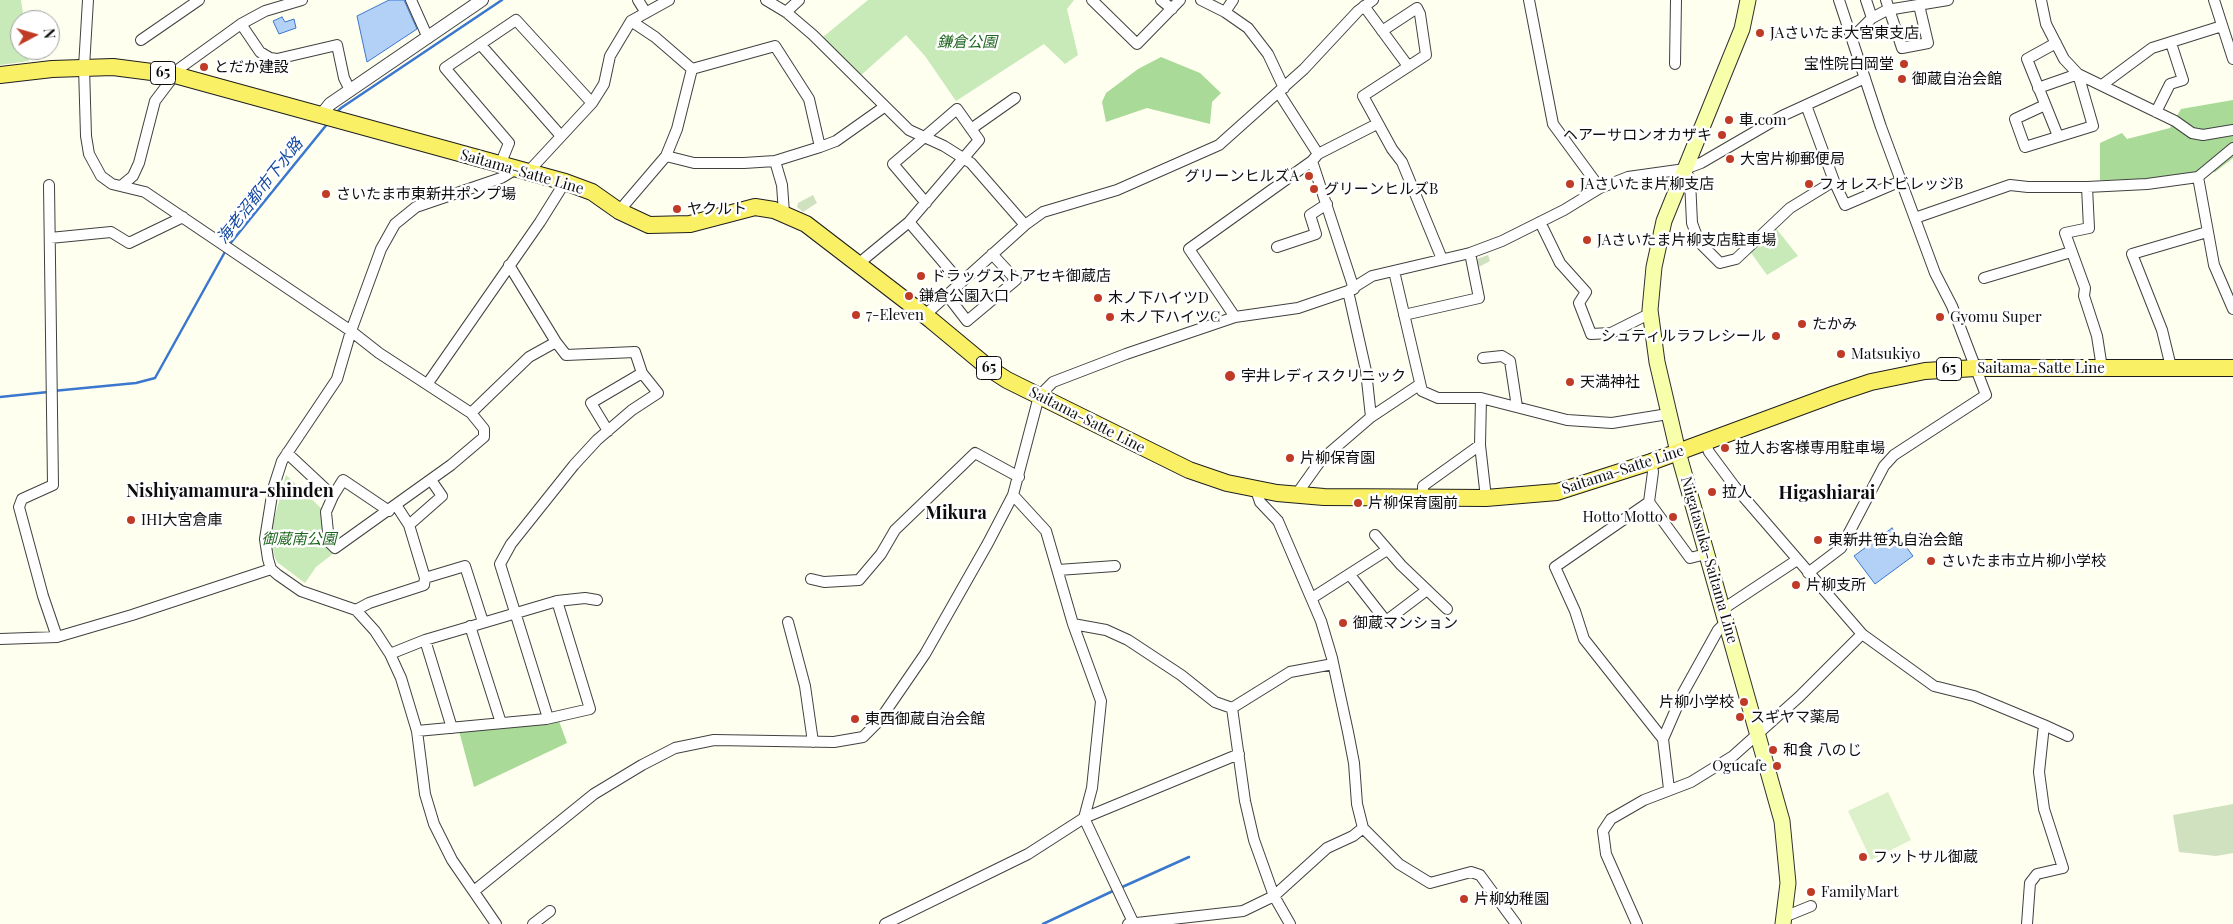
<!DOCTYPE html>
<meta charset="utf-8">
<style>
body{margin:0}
#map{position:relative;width:2233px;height:924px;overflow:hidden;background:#ffffef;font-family:"Playfair Display",serif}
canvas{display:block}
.north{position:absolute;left:10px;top:10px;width:50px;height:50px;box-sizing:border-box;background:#fff;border:1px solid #9f9f9f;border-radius:50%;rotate:84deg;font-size:14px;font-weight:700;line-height:20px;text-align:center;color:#0e0e0e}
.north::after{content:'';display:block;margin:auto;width:18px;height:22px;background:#bf3b25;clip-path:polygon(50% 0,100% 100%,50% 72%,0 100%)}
</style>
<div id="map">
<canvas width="2233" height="924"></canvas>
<div class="north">N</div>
</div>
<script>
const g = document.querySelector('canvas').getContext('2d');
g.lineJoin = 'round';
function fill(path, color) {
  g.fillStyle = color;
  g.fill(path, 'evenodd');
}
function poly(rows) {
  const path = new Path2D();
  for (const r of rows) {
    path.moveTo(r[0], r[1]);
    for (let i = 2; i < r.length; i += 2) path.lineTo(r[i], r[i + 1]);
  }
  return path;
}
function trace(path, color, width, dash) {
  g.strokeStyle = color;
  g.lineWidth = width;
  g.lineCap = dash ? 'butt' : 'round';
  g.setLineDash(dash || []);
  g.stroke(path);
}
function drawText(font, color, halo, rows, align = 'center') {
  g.font = font + ' "Playfair Display","Noto Sans JP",serif';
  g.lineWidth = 5;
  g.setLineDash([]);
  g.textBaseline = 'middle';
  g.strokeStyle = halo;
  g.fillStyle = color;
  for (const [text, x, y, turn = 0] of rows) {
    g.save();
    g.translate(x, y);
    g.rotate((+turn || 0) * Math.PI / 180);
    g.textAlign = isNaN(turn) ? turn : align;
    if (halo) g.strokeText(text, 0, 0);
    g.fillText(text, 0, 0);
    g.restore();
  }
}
fill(poly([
 [0,0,21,0,24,20,20,20,20,50,28,50,29,61,0,65],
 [868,0,1074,0,1067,9,1078,55,1065,64,1044,44,956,101,925,56,906,35,860,76,823,37],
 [1775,227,1798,256,1767,275,1749,250],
 [286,475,323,510,327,544,334,553,316,567,305,583,277,562,274,555,271,531]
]), '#c8e9b8');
fill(poly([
 [1161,57,1200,73,1221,93,1212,102,1210,124,1147,108,1106,122,1102,102,1106,93,1138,69],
 [2233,100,2233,158,2215,172,2196,172,2163,179,2100,180,2100,143,2122,133,2127,139,2170,128,2181,109],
 [559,721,567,743,474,787,459,731]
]), '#a9da97');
fill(poly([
 [813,195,817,203,803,212,797,207,798,203],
 [1488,255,1490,261,1479,267,1477,259],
 [2233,804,2233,853,2216,856,2179,852,2173,815]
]), '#d0e1c0');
fill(poly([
 [1888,792,1911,840,1871,860,1848,811]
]), '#dcf1ca');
const water = poly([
 [389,0,404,0,417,29,367,62,357,16,389,0],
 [282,17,285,22,294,19,296,28,279,34,273,21,282,17],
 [1892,528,1913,556,1875,584,1854,556,1892,528]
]);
fill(water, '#b3d1f6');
trace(water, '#3a77ce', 1);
trace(poly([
 [336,113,341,108,502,0],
 [229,245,328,123],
 [53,391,136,383,155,378,226,250],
 [0,397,48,392],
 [1120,888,1189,857],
 [1043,924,1115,890]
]), '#3a77ce', 2.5);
const minor = poly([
 [88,0,84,67,86,136,89,154,101,176,112,184,145,192,351,331,379,353,471,413,484,429,484,437,451,465,335,548,329,542,326,512,333,496],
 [411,0,428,38],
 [638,0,646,13],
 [766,0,786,12,813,35,909,130,944,146,971,163,1025,225],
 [1092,0,1137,44,1180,0],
 [1161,0,1172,9],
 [1201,0,1225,12,1248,28,1268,54,1284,88],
 [1529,0,1553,124,1600,188],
 [1866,0,1872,18],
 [1886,0,1902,48,1928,43,1919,5],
 [2041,0,2046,24,2064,59,2078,74,2175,121,2192,133,2203,135,2233,130],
 [2214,0,2233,59],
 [1364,6,1408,66],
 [786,12,799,0],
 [1225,12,1233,0],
 [631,21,655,37,692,69],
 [241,24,260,52,270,58,277,59,337,45,344,78,350,90],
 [1382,31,1417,8,1420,14,1426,55,1363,96,1392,149,1402,162,1442,259],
 [1853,37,1872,18,1887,10,1948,0],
 [141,40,199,0],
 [2056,43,2027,59,2058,136],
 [480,44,561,136],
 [1675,64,1676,0],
 [2102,85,2152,48,2222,26],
 [2038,88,2078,74,2093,126,2025,147,2015,119,2045,105],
 [1279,93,1318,154],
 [1806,105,1834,181],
 [2156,112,2170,84,2183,80,2171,43],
 [971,129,1015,98],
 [820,147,836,141,884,107],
 [775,161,782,185,784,213],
 [1312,161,1354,289],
 [500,165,509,143,445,68,516,20,592,103],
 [1685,169,1690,180,1692,223,1699,242,1720,263,1736,259,1790,208,1834,181,1845,205,1901,181],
 [528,172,592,103,604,84,610,56,631,21,669,0],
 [2198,177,2214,265,2233,309],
 [49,185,53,485,22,499,19,507,43,596,57,637],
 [121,186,133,176,139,163,155,101,180,68,241,24,265,11,302,0],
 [2087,187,2089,228,2065,233,2085,288,2084,296,2097,336,2102,368],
 [619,211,666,156,677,129,692,69,775,46,809,99,820,147,775,161,744,163,694,163,666,156],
 [1915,218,2010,185,2028,187,2087,187,2147,184,2198,177,2233,148],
 [909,222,961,283],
 [1540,222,1560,263,1586,292,1579,303,1591,334,1611,333,1651,313],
 [50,238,111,232,129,243,183,217],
 [1277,247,1316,234,1310,215,1327,204],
 [858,264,909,222,979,140,957,109,893,164,926,203],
 [509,265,556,342,566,355,635,352,642,373,658,393,632,410,597,440,574,465,511,544,500,564,548,718],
 [1394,271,1422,391,1438,398,1481,398,1567,420,1612,423,1668,414],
 [1984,278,2071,252],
 [1348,291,1366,371,1371,417],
 [947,295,967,321,1016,280,992,254],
 [925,315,1025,225,1043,212,1117,190,1219,145,1304,69,1358,11,1373,0],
 [1404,315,1479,298,1470,253],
 [1235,317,1189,249,1312,161,1318,154,1377,124],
 [1483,358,1502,356,1510,361,1517,407],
 [2171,367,2162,330,2132,254,2207,232],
 [428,383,540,222,565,182],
 [1481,398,1480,445,1486,498],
 [471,413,529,357,556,342],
 [608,431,591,403,642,373],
 [1705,442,1709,452,1735,487,1862,634,1934,686,1974,696,2044,725,2039,772,2044,809,2063,868,2037,874,2030,883,2027,924],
 [287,453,333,496,343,480,389,511],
 [1651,462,1653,472,1649,502,1555,567,1575,611,1584,639,1663,739],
 [1256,490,1260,502,1278,521,1321,621,1332,658,1348,732,1354,763,1357,804,1363,828,1399,864,1430,883,1471,872,1480,875,1516,924],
 [1013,495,1046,531,1073,624,1101,701,1092,788,1084,818,1133,922],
 [1296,495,1321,460,1371,417,1419,385],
 [1423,497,1423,486,1480,445],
 [1649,502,1690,558,1706,554],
 [409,525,442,496,431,480],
 [1375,535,1401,565,1447,609],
 [1058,570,1115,566],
 [1808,573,1841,548,1884,466,1894,455,1986,395,1952,306,1935,273,1881,127,1839,0],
 [1350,575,1386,621,1427,590],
 [425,578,465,566,483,622],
 [811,579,824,582,859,580,881,554,895,530,975,453,1019,477],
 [1312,598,1387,550],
 [557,601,585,598,597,600],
 [1723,609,1797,560],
 [356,610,369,603,424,585,425,578,409,525,396,505],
 [788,622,805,686,813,742],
 [1073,624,1106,630,1128,640,1181,675,1215,702,1232,708],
 [470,626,501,723],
 [0,639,57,637,132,615,271,569],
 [425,640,452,728],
 [390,654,425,640,557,601,590,709,546,719,417,731],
 [1232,708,1245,801,1254,840,1274,896,1290,924],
 [1232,708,1290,672,1333,664],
 [2044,725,2068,736],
 [1669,789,1663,739,1683,693,1718,630,1726,622],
 [474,891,594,794,642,765,675,748,714,740,834,742,863,737,879,721,925,654,988,543,1013,495,1039,396,1053,382,1126,354,1235,317,1298,308,1348,291,1372,276,1470,253,1502,241,1564,210,1600,188,1628,177,1685,169,1701,163,1782,116,1865,78],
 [1784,917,1811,906],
 [496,924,452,860,434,824,425,794,417,731,401,678,390,654,375,631,356,610,301,591,278,575,271,569,268,559,265,539,273,489,282,461,337,379,351,331,381,249,395,224,416,207,501,178,516,169],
 [533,924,550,911],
 [885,924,1028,854,1084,818,1239,754],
 [1128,924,1243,911,1274,896,1327,848,1353,836,1363,828],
 [1637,924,1606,854,1603,831,1611,819,1644,800,1691,782,1733,756,1799,697,1862,634]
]);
const tertiary = poly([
 [322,114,330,104,482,0]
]);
const secondary = poly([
 [1748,0,1742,29,1664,221,1654,267,1650,310,1657,362,1678,452,1782,821,1788,883,1783,924]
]);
const primary = poly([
 [0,75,52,69,113,67,175,75,565,182,592,192,619,211,649,225,690,224,755,207,774,210,806,224,931,320,990,369,1007,380,1189,470,1227,483,1277,493,1324,497,1486,498,1557,492,1651,462,1835,394,1871,382,1925,371,1976,368,2233,368]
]);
trace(minor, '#414141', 12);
trace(tertiary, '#414141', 14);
trace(secondary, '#303030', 17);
trace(primary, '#1f1f1f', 18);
trace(minor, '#fff', 10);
trace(tertiary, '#fff', 12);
trace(secondary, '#f8ffaa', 15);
trace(primary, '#f9f065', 16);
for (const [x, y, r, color] of [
 [1760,33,5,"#bf3b25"],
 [1904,64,5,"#bf3b25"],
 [204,67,5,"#bf3b25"],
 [1902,79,5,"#bf3b25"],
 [1729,120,5,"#bf3b25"],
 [1722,135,5,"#bf3b25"],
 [1730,159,5,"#bf3b25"],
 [1309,176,5,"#bf3b25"],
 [1570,184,5,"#bf3b25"],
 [1809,184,5,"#bf3b25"],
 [1314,189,5,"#bf3b25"],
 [326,194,5,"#bf3b25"],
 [677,209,5,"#bf3b25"],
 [1587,240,5,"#bf3b25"],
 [921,276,5,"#bf3b25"],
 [909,296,5,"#bf3b25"],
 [1098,298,5,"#bf3b25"],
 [856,315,5,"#bf3b25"],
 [1110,317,5,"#bf3b25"],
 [1940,317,5,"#bf3b25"],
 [1802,324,5,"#bf3b25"],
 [1776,336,5,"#bf3b25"],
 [1841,354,5,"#bf3b25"],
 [1230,376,6,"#bf3b25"],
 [1570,382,5,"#bf3b25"],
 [1725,448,5,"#bf3b25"],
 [1290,458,5,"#bf3b25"],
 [1712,492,5,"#bf3b25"],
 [1358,503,5,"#bf3b25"],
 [1673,517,5,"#bf3b25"],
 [131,520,5,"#bf3b25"],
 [1818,540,5,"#bf3b25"],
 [1931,561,5,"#bf3b25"],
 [1796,585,5,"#bf3b25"],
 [1343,623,5,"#bf3b25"],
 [1744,702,5,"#bf3b25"],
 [1740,717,5,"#bf3b25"],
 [855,719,5,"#bf3b25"],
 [1773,750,5,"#bf3b25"],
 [1777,766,5,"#bf3b25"],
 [1863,857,5,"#bf3b25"],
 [1811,892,5,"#bf3b25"],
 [1464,899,5,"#bf3b25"]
]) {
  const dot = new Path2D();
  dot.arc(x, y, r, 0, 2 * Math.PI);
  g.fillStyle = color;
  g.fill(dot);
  trace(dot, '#fff', 2);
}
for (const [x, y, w] of [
 [163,73,25],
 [989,368,25],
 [1949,369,25]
]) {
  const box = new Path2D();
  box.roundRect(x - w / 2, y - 11.5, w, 23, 4);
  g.fillStyle = '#fff';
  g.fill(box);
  trace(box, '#0e0e0e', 1);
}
drawText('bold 14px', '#0e0e0e', null, [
 ["65",163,73],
 ["65",989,368],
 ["65",1949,369]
]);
drawText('15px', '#0e0e0e', '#fff', [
 ["JAさいたま大宮東支店",1770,33],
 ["宝性院白岡堂",1894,64,"right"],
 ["とだか建設",214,67],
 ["御蔵自治会館",1912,79],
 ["車.com",1739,120],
 ["ヘアーサロンオカザキ",1712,135,"right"],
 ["大宮片柳郵便局",1740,159],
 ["グリーンヒルズA",1299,176,"right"],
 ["JAさいたま片柳支店",1580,184],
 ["フォレストビレッジB",1819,184],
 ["グリーンヒルズB",1324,189],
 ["さいたま市東新井ポンプ場",336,194],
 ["ヤクルト",687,209],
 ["JAさいたま片柳支店駐車場",1597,240],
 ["ドラッグストアセキ御蔵店",931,276],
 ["鎌倉公園入口",919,296],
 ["木ノ下ハイツD",1108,298],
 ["7-Eleven",866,315],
 ["木ノ下ハイツC",1120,317],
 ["Gyomu Super",1950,317],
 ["たかみ",1812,324],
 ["シュティルラフレシール",1766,336,"right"],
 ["Matsukiyo",1851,354],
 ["宇井レディスクリニック",1241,376],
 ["天満神社",1580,382],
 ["拉人お客様専用駐車場",1735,448],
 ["片柳保育園",1300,458],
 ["拉人",1722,492],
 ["片柳保育園前",1368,503],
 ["Hotto Motto",1663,517,"right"],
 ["IHI大宮倉庫",141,520],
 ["東新井笹丸自治会館",1828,540],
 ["さいたま市立片柳小学校",1941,561],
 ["片柳支所",1806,585],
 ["御蔵マンション",1353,623],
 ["片柳小学校",1734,702,"right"],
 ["スギヤマ薬局",1750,717],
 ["東西御蔵自治会館",865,719],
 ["和食 八のじ",1783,750],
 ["Ogucafe",1767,766,"right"],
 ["フットサル御蔵",1873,857],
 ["FamilyMart",1821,892],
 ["片柳幼稚園",1474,899]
], 'left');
drawText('italic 15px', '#1f661e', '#fff', [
 ["鎌倉公園",967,42],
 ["御蔵南公園",299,539]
]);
drawText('15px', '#0e0e0e', '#fff', [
 ["Saitama-Satte Line",522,172,16],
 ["Saitama-Satte Line",2041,368],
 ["Saitama-Satte Line",1087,420,27],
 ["Saitama-Satte Line",1623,470,-18],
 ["Niigatasuka-Saitama Line",1709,560,74]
]);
drawText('italic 16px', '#164aa0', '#fff', [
 ["海老沼都市下水路",260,191,-52]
]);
drawText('bold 18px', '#0e0e0e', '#fff', [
 ["Nishiyamamura-shinden",230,491],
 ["Higashiarai",1827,493],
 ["Mikura",956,513]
]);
</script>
